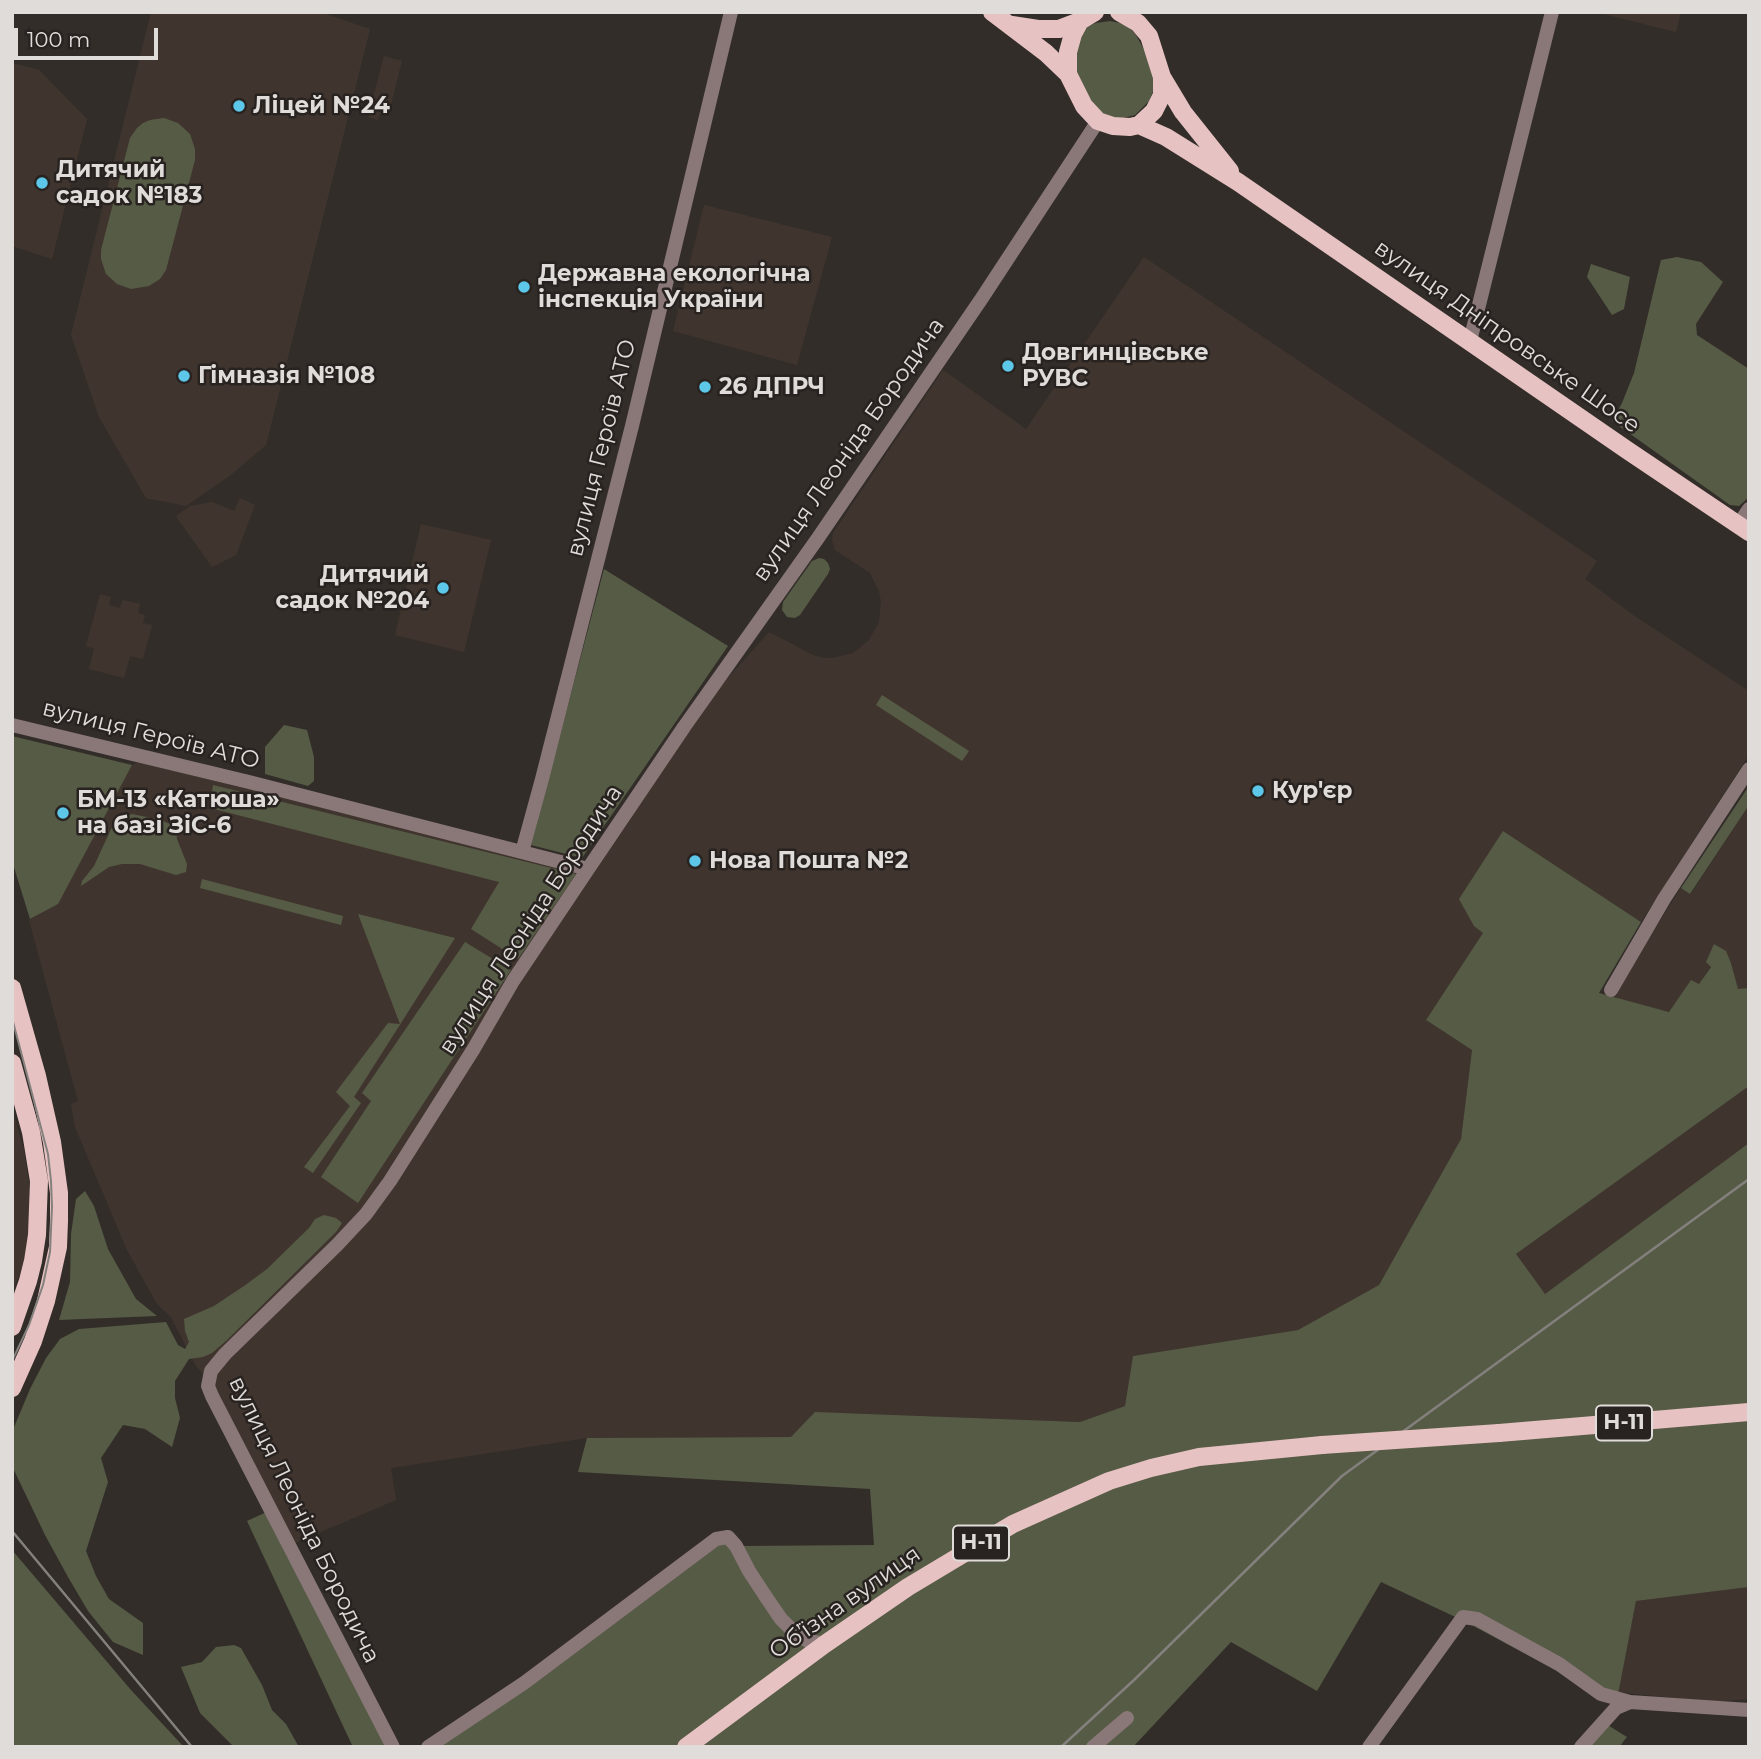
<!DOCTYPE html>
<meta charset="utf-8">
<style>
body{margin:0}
#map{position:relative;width:1761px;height:1759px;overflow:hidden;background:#322d29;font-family:Montserrat,sans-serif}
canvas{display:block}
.frame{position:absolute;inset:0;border:14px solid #e0dcda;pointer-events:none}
.scale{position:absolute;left:14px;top:28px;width:144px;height:32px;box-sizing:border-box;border:4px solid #e0dcda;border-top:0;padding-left:9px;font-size:21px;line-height:24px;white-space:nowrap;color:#e0dcda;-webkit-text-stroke:5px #282320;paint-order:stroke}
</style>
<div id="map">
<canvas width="1761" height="1759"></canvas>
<div class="frame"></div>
<div class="scale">100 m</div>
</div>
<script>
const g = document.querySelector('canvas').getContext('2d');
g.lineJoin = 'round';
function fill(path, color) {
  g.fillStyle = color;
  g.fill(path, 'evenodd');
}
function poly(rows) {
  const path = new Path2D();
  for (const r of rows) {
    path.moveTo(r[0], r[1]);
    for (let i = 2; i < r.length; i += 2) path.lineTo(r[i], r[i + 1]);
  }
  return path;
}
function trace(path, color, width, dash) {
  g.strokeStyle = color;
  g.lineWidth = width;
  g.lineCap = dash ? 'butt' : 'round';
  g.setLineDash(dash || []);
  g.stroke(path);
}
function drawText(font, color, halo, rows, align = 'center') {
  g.font = font + ' Montserrat,sans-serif';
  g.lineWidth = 5;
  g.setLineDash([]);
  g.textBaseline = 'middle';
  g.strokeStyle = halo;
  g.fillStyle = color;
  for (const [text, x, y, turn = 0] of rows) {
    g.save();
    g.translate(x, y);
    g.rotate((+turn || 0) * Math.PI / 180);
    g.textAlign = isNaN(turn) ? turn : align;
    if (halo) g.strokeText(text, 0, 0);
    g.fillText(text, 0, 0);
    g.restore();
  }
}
fill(poly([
 [151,12,320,12,370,29,266,445,232,474,186,506,146,498,99,417,71,335],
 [1596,12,1681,12,1676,32],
 [384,56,402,61,389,112,381,110,378,120,368,117],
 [12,63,39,70,87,119,52,259,12,246],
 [704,205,832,237,797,365,673,331],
 [1144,257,1597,561,1585,579,1633,615,1749,691,1749,755,1641,922,1503,831,1484,932,1426,1020,1472,1050,1461,1139,1379,1285,1298,1330,1133,1356,1125,1406,1080,1422,846,1413,801,1437,587,1438,391,1468,396,1500,288,1546,208,1380,196,1366,171,1317,157,1304,127,1250,75,1127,71,1104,78,1101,29,920,58,903,132,765,138,762,580,871,684,727,769,632,813,655,823,658,833,658,853,653,869,640,879,622,881,602,879,591,870,573,835,550,832,540,833,533,943,370,1026,429],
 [240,498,255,505,236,555,212,567,176,516,190,506,212,502,234,511],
 [421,524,491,540,464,652,395,635],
 [100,594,111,597,109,605,120,608,123,600,140,604,138,613,145,615,143,623,152,625,143,659,130,656,124,678,89,669,94,649,86,646],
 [1749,805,1749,988,1738,990,1731,963,1726,952,1714,944,1711,966,1699,984,1691,981,1669,1012,1615,998,1640,952,1681,888,1691,894],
 [1749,1086,1749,1143,1544,1295,1516,1254],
 [12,1108,24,1150,29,1184,30,1208,30,1233,22,1268,12,1293],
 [1749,1587,1749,1699,1710,1702,1618,1692,1636,1601]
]), '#40352e');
fill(poly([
 [1110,21,1120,23,1129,27,1136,35,1148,57,1154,73,1154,89,1149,101,1135,115,1119,119,1106,117,1081,92,1072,53,1079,34,1088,26,1096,23],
 [164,118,178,123,190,134,195,149,195,160,166,270,160,279,149,286,131,289,117,284,106,274,101,259,101,250,130,138,137,128,143,123,150,120],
 [1677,257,1701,262,1723,282,1696,324,1697,335,1749,369,1749,497,1739,506,1730,505,1612,421,1622,403,1634,373,1661,260],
 [1591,264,1630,277,1624,309,1612,315,1587,277],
 [819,558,824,559,828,563,830,569,828,574,800,615,795,618,787,617,782,610,783,602,812,561],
 [604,569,728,646,582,858,531,845],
 [882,695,969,751,962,761,876,705],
 [284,725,307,730,314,757,314,781,308,786,265,774,265,747],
 [12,736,132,765,58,904,30,919,12,861],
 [213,785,576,874,518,959,471,929,499,882,210,808],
 [1749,786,1749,805,1690,894,1681,888],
 [132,814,161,820,176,827,177,839,187,864,186,872,176,875,140,864,122,864,109,867,81,886,82,881,94,866,111,829,120,818],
 [1503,831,1641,922,1599,993,1669,1012,1691,980,1699,984,1711,967,1706,962,1714,944,1726,951,1731,963,1738,989,1749,988,1749,1086,1516,1254,1545,1294,1749,1143,1749,1587,1636,1601,1616,1705,1557,1671,1466,1622,1381,1582,1317,1691,1231,1642,1133,1747,428,1747,716,1539,737,1546,874,1545,870,1489,578,1472,587,1438,791,1437,815,1412,1080,1422,1125,1406,1133,1356,1298,1330,1379,1285,1461,1139,1472,1050,1426,1020,1483,933,1474,926,1459,899],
 [202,879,343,916,341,925,200,888],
 [358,914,455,938,354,1097,361,1103,313,1173,304,1167,350,1106,336,1092,388,1023,400,1024],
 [465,942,511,970,358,1203,321,1177,371,1101,362,1093],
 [85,1191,94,1206,108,1249,136,1299,157,1316,59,1320,70,1282,71,1234,76,1199],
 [324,1215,336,1218,342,1223,336,1232,226,1341,212,1353,203,1357,189,1359,175,1381,175,1398,180,1418,172,1447,145,1429,123,1425,101,1458,108,1482,86,1551,96,1576,109,1599,143,1623,143,1655,113,1642,88,1611,68,1577,45,1535,12,1466,12,1432,30,1389,46,1358,60,1339,79,1329,166,1322,178,1345,185,1349,189,1342,185,1331,184,1319,214,1306,244,1286,267,1269,309,1228,315,1219],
 [271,1510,393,1747,351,1747,352,1745,247,1521],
 [12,1550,131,1690,184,1747,12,1747],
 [234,1645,241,1648,262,1685,272,1710,286,1724,299,1747,234,1747,200,1713,181,1667,202,1662,216,1647],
 [1606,1724,1627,1737,1619,1747,1587,1747]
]), '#565b45');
trace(poly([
 [1470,341,1552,12],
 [1738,525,1749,509],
 [12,725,249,782,588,869],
 [522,852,542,779,632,426,731,12],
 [1611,990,1664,899,1749,769],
 [393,1747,212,1396,208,1386,211,1371,225,1354,337,1245,366,1214,390,1181,473,1050,513,981,588,869,684,727,818,538,982,298,1098,121],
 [428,1747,524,1683,716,1539,728,1537,736,1546,749,1571,766,1597,781,1619,796,1634,808,1641,825,1644],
 [1093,1747,1127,1718],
 [1369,1747,1463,1617,1477,1619,1559,1664,1601,1694,1630,1702,1749,1710],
 [1581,1747,1616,1708,1630,1702]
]), '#8a7878', 14);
trace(poly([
 [992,12,1046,53,1068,74],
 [1095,12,1080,21,1073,34,1068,52,1068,74,1084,106,1098,121,1113,126,1130,127,1139,125,1154,111,1162,95,1162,77,1149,36,1138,23,1119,12],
 [1012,25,1038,29,1059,29,1080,21],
 [1162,77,1183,112,1230,171],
 [1139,125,1166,137,1238,182,1627,450,1749,532],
 [12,988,37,1076,52,1142,59,1193,59,1221,58,1247,46,1301,33,1341,12,1388],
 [12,1063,31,1132,39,1181,37,1235,33,1261,28,1281,12,1327],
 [1499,1433,1749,1412],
 [686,1747,825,1644,908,1587,1013,1524,1109,1481,1151,1468,1199,1457,1322,1445]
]), '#e7c2c2', 18);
trace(poly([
 [12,1018,48,1154,51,1181,52,1207,50,1252,43,1285,29,1325,12,1361]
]), '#84807d', 2);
trace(poly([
 [12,1531,192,1747],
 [1061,1747,1134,1680,1342,1476,1749,1179]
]), '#84807d', 2.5);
trace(poly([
 [1322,1445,1499,1433]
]), '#e7c2c2', 18);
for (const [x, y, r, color] of [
 [239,106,7,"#5cc7e8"],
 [42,183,7,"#5cc7e8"],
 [524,287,7,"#5cc7e8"],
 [1008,366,7,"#5cc7e8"],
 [184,376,7,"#5cc7e8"],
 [705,387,7,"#5cc7e8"],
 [443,588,7,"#5cc7e8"],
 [1258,791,7,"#5cc7e8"],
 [63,813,7,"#5cc7e8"],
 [695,861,7,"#5cc7e8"]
]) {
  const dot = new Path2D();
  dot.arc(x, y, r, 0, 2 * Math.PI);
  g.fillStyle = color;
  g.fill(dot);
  trace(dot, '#282320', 2.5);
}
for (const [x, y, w] of [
 [1624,1423,56],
 [981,1543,56]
]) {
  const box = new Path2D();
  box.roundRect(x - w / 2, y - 17.5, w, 35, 5);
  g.fillStyle = '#282320';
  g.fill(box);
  trace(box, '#e0dcda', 2);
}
drawText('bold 21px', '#e0dcda', null, [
 ["Н-11",1624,1423],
 ["Н-11",981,1543]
]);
drawText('bold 23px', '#e0dcda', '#282320', [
 ["Ліцей №24",253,106],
 ["Дитячий",56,170],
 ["садок №183",56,196],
 ["Державна екологічна",538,274],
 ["інспекція України",538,300],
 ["Довгинцівське",1022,353],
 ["РУВС",1022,379],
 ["Гімназія №108",198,376],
 ["26 ДПРЧ",719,387],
 ["Дитячий",429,575,"right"],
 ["садок №204",429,601,"right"],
 ["Кур'єр",1272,791],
 ["БМ-13 «Катюша»",77,800],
 ["на базі ЗіС-6",77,826],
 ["Нова Пошта №2",709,861]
], 'left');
drawText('23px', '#e0dcda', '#282320', [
 ["вулиця Дніпровське Шосе",1507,337,35],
 ["вулиця Героїв АТО",602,448,-76],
 ["вулиця Леоніда Бородича",849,450,-55],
 ["вулиця Героїв АТО",151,735,14],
 ["вулиця Леоніда Бородича",531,920,-57],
 ["вулиця Леоніда Бородича",304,1520,64],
 ["Обʼїзна вулиця",845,1603,-35]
]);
</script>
